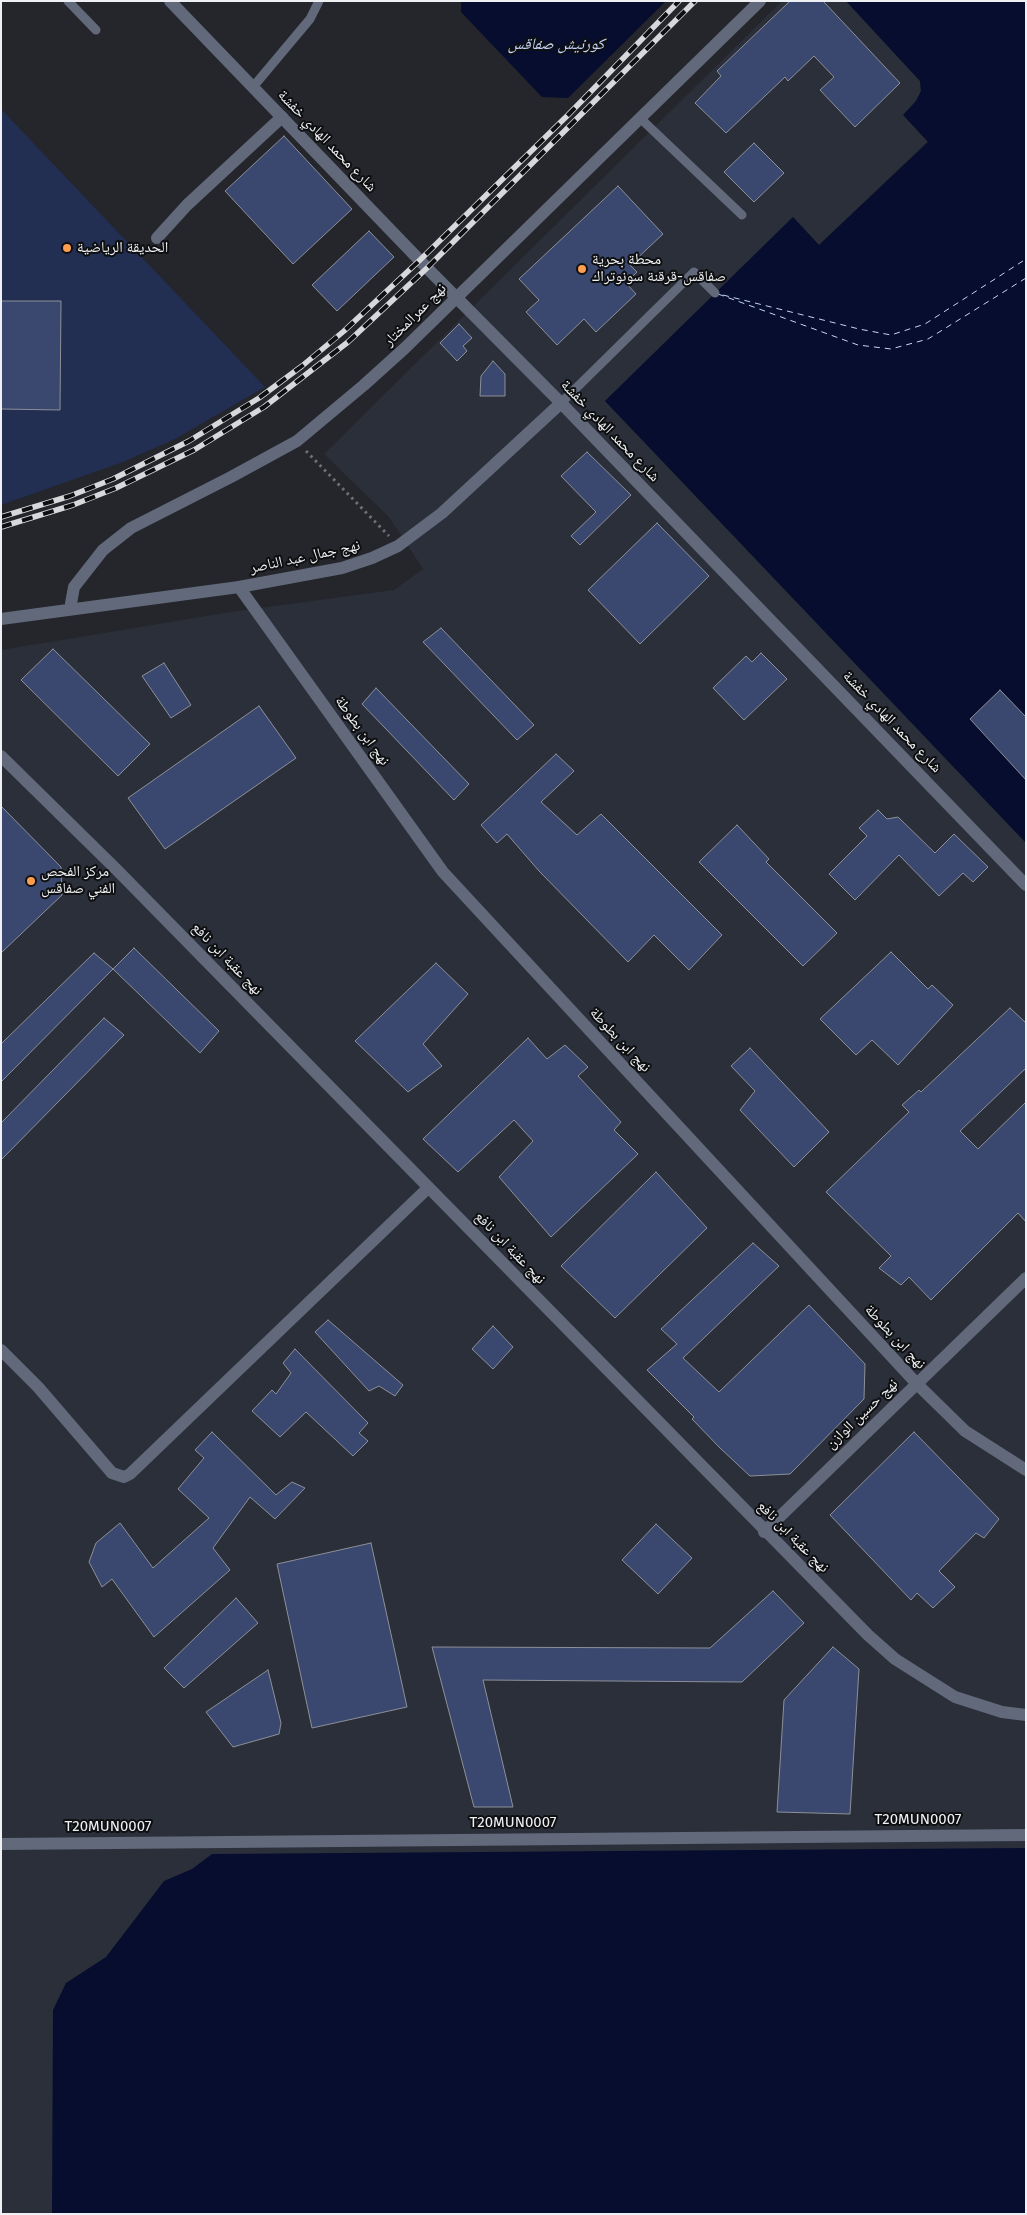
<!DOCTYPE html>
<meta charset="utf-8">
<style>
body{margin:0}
#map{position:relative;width:1027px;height:2215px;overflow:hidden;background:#24262b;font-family:"Fira Sans",sans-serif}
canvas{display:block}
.frame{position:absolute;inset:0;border:2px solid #eef0f3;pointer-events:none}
</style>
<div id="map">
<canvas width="1027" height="2215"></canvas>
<div class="frame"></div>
</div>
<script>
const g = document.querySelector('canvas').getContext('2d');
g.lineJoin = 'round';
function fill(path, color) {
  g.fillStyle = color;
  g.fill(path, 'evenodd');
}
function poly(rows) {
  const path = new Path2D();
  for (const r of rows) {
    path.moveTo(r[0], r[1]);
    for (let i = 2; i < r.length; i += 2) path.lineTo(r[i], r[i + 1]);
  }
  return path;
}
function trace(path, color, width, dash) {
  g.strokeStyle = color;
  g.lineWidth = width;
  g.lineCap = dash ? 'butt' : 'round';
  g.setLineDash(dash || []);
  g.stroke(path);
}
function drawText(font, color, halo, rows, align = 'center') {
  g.font = font + ' "Fira Sans","Noto Naskh Arabic",sans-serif';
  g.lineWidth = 4;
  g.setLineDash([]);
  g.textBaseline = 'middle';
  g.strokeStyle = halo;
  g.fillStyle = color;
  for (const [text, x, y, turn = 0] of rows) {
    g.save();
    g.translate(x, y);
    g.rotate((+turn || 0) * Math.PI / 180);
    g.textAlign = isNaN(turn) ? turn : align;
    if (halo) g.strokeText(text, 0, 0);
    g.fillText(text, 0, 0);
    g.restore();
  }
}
fill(poly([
 [782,1,846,1,920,81,921,91,916,101,904,115,928,141,819,245,793,217,605,401,1026,843,1026,2214,1,2214,1,650,230,612,394,590,423,569,389,517,324,454]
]), '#2b2f3a');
fill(poly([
 [1,109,265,387,175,439,123,462,1,505]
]), '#222e52');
fill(poly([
 [461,1,666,1,568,98,542,97,461,12],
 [846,1,1026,1,1026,843,605,401,793,217,819,245,928,142,903,115,916,101,921,91,920,81],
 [1026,1848,1026,2214,52,2214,53,2010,66,1983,106,1957,164,1881,192,1869,212,1854]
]), '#060d2f');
trace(poly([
 [718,294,858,345,891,349,928,339,1026,278],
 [723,295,859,329,891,335,925,324,1026,259]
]), '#c4d4fc', 1, [6, 5]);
const building = poly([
 [790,1,823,1,900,83,855,127,820,90,834,77,814,56,788,81,785,77,726,133,695,103,721,76,717,71,790,1],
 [284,136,352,209,293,264,225,191,284,136],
 [754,143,784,173,754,202,724,172,754,143],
 [618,186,663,234,630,265,637,272,626,283,636,294,596,332,584,319,557,345,526,312,539,300,519,279,618,186],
 [369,231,394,257,337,311,312,285,369,231],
 [1,301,61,301,60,410,1,409,1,301],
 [459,324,472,338,463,346,467,351,457,361,440,343,459,324],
 [493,361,505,374,505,396,480,396,481,376,493,361],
 [587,452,631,495,580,545,571,536,596,512,561,476,587,452],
 [657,523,709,576,640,644,588,590,657,523],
 [441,628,534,725,517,740,423,642,441,628],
 [53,649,150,744,118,776,21,680,53,649],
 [761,653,787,679,744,720,713,688,746,656,752,662,761,653],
 [164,663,191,705,171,718,142,676,164,663],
 [376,688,469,784,454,800,362,704,376,688],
 [1000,690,1026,717,1026,780,970,719,1000,690],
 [259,706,296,758,165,849,128,798,259,706],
 [556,754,574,771,541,802,577,835,601,814,722,935,689,970,654,935,628,962,539,871,507,834,497,843,481,825,556,754],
 [1,806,61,867,62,895,1,953,1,806],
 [878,810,887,819,898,817,935,853,954,834,988,867,973,882,963,873,939,896,899,855,855,900,829,874,867,836,859,828,878,810],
 [737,825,769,859,766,862,837,933,803,966,699,862,737,825],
 [134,948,219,1031,200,1053,113,969,134,948],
 [891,952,928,989,932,985,953,1005,898,1065,872,1040,856,1055,820,1019,891,952],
 [94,953,113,969,1,1082,1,1044,94,953],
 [436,963,468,994,423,1044,442,1066,408,1092,355,1041,436,963],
 [1010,1008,1026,1023,1026,1068,960,1131,978,1149,1026,1102,1026,1222,1018,1213,931,1300,909,1277,901,1285,879,1268,891,1256,826,1192,909,1112,902,1105,919,1090,921,1092,1010,1008],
 [104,1018,124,1035,1,1160,1,1123,104,1018],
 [528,1038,547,1059,565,1045,588,1067,578,1076,621,1122,614,1130,638,1154,551,1237,499,1177,533,1141,514,1120,458,1172,423,1139,528,1038],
 [750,1048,829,1132,794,1167,740,1110,755,1091,731,1066,750,1048],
 [656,1172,707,1228,615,1318,561,1266,656,1172],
 [753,1243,779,1266,683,1358,719,1392,809,1305,865,1364,864,1399,790,1474,750,1476,720,1448,692,1419,694,1417,647,1370,677,1344,661,1329,753,1243],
 [328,1320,403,1385,395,1396,379,1386,369,1391,315,1332,328,1320],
 [493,1326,513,1347,493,1369,472,1349,493,1326],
 [295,1349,368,1423,359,1433,368,1441,353,1456,306,1412,280,1437,252,1411,272,1390,276,1394,291,1373,283,1363,295,1349],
 [212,1432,276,1495,292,1482,305,1488,275,1519,250,1497,213,1548,230,1570,154,1637,112,1579,102,1587,89,1562,96,1543,120,1523,153,1568,209,1518,178,1489,204,1458,195,1450,212,1432],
 [914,1432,999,1519,984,1538,976,1533,939,1571,955,1587,933,1608,917,1593,911,1600,830,1515,914,1432],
 [656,1524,692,1558,658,1594,622,1560,656,1524],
 [371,1543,407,1707,312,1728,277,1564,371,1543],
 [773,1591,804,1623,742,1682,483,1680,513,1807,474,1807,432,1647,710,1648,773,1591],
 [236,1598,258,1623,184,1688,164,1668,236,1598],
 [833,1647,859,1669,850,1814,777,1812,784,1700,833,1647],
 [268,1670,281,1723,279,1734,233,1747,206,1712,268,1670]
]);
fill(building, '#3a486f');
trace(building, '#8d9097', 1);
trace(poly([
 [306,451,389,536]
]), '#6e7074', 3, [2.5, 4]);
trace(poly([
 [68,1,96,30],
 [253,87,310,19,319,1],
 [640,118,742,215],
 [561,403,694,272,715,293]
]), '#61697b', 9);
trace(poly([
 [157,238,187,205,282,117],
 [239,587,443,872,917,1384,965,1431,1026,1470],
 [1,756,116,869,868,1635,895,1659,955,1697,1002,1712,1026,1715],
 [1,1350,38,1387,112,1473,124,1477,130,1474,428,1188],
 [764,1532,1026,1278],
 [1,1844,1026,1835]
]), '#61697b', 12);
trace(poly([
 [170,1,427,268,561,403,1026,885],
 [70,609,74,587,103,550,131,528,231,477,297,441,364,385,405,348,760,1],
 [1,619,239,587,342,568,372,558,398,546,442,513,561,403]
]), '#61697b', 12);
const rail = poly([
 [1,517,70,496,113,479,189,441,259,398,302,366,344,331,420,260,568,115,679,1],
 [1,527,73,505,116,488,194,450,264,407,348,342,427,268,695,1]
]);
trace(rail, '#d6d8dc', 5.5);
trace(rail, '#0e0f11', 4, [11]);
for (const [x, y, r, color] of [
 [67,248,5,"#fb9e50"],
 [582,269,5,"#fb9e50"],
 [31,881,5,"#fb9e50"]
]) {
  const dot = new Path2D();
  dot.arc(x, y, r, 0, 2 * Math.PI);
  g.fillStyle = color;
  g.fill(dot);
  trace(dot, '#0e0f11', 2);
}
drawText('15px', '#eef0f3', '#0e0f11', [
 ["شارع محمد الهادي خفشة",327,141,46],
 ["نهج عمرالمختار",415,315,-45],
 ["شارع محمد الهادي خفشة",610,431,46],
 ["نهج جمال عبد الناصر",305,557,-12],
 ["شارع محمد الهادي خفشة",892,722,46],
 ["نهج ابن بطوطة",362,731,54],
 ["نهج عقبة ابن نافع",227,959,46],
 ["نهج ابن بطوطة",620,1040,47],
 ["نهج عقبة ابن نافع",510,1248,46],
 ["نهج ابن بطوطة",895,1337,47],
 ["نهج حسين الوازن",862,1414,-44],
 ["نهج عقبة ابن نافع",793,1537,45],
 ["T20MUN0007",918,1820],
 ["T20MUN0007",513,1823],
 ["T20MUN0007",108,1827]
]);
drawText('15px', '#eef0f3', '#0e0f11', [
 ["الحديقة الرياضية",77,248],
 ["محطة بحرية",592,260],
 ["صفاقس-قرقنة سونوتراك",592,277],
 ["مركز الفحص",41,872],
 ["الفني صفاقس",41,889]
], 'left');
drawText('italic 16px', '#c4d4fc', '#0e0f11', [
 ["كورنيش صفاقس",556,45]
]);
</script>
